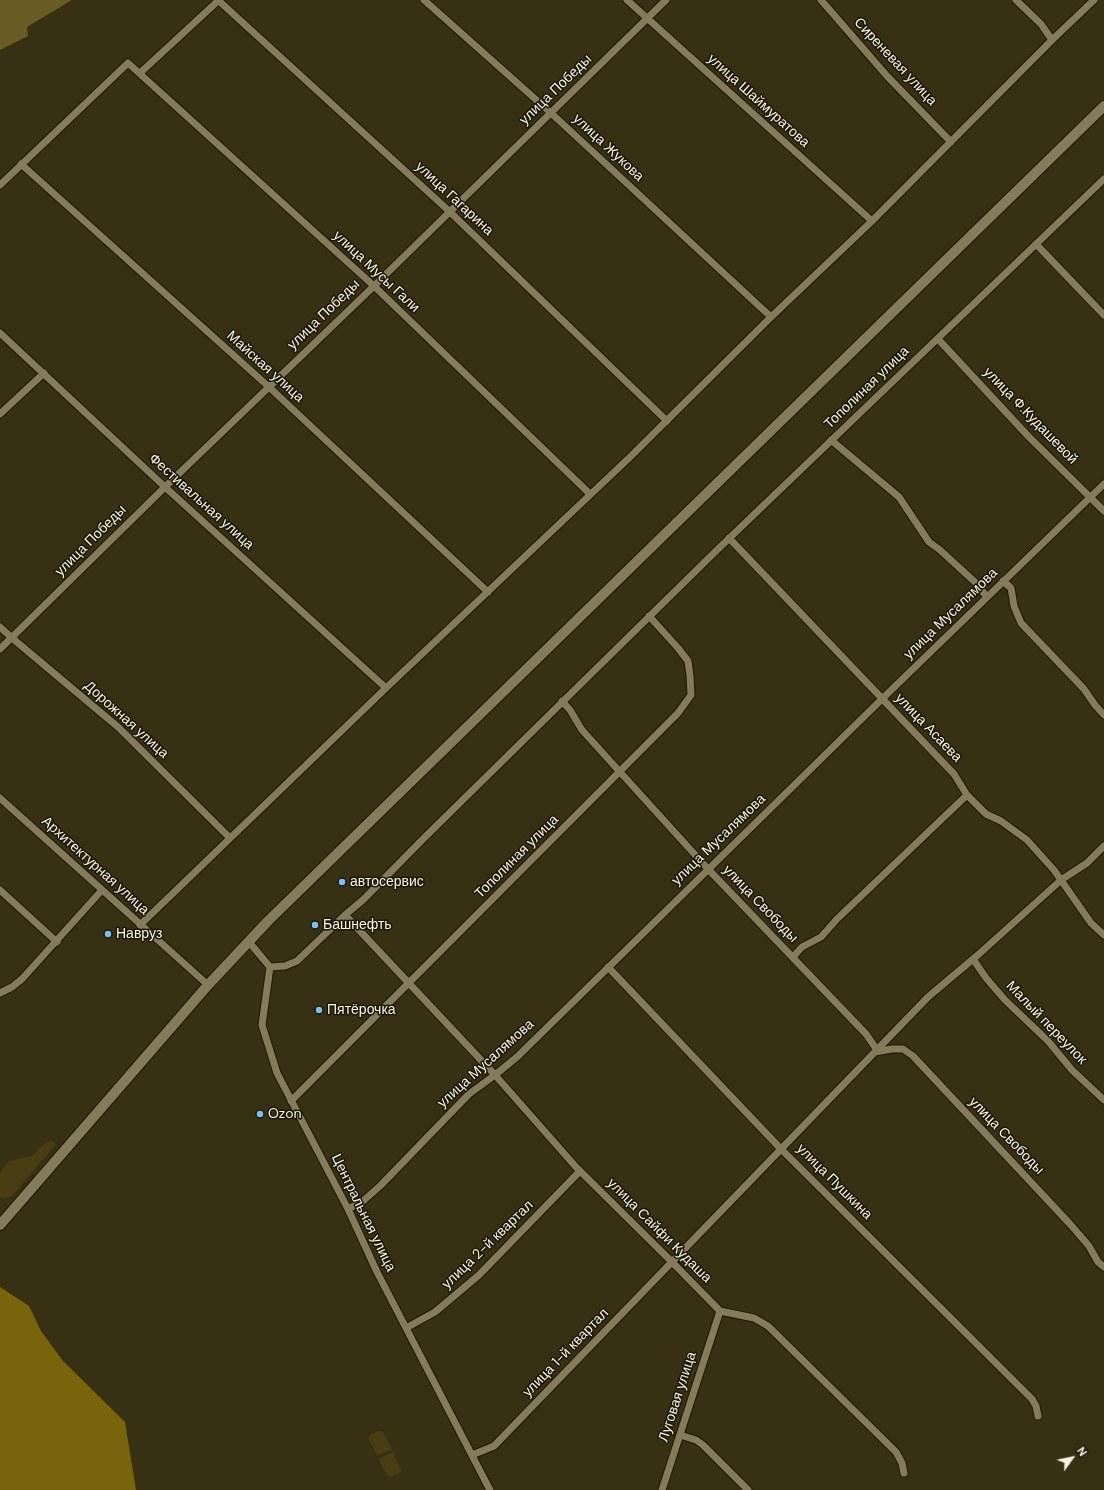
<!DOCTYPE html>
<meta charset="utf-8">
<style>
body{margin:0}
#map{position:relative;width:1104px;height:1490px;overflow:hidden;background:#373012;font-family:"DM Sans",sans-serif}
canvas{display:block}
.north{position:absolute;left:1052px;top:1438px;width:40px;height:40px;-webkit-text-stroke:3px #1b180b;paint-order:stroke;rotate:57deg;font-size:11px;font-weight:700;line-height:16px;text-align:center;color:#f9f4e3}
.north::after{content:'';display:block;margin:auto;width:14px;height:18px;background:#f9f4e3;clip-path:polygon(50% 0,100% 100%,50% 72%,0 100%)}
</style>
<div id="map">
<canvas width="1104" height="1490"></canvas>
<div class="north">N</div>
</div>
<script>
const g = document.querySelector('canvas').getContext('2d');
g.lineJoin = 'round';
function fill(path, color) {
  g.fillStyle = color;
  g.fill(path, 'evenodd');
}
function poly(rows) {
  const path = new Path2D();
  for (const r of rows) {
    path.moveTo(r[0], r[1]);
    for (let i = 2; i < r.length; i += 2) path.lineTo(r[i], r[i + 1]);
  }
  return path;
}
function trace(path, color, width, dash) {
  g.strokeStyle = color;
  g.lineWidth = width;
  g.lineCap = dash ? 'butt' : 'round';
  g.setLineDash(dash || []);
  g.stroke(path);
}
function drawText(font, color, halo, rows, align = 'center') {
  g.font = font + ' "DM Sans",sans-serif';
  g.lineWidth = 3;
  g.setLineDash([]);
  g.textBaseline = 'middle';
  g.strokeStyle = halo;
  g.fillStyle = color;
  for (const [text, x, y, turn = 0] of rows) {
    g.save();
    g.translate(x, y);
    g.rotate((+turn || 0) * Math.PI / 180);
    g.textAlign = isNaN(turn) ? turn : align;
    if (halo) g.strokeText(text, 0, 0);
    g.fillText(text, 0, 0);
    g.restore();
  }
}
fill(poly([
 [51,1141,56,1144,12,1196,5,1199,0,1197,0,1173,9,1161,32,1156,45,1143],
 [379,1431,383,1432,392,1449,377,1456,369,1439,371,1434],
 [393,1452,401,1470,399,1473,390,1477,386,1474,379,1459]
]), '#493e11');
fill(poly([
 [0,0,72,0,27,27,28,36,0,50]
]), '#685b24');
fill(poly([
 [0,1287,29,1306,41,1331,63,1361,125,1422,136,1490,0,1490]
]), '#77640b');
const street = poly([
 [424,0,551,113,771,317],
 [627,0,872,221],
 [821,0,887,76,951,142],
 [1016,0,1041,24,1052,40],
 [219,1,449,211,667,421],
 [140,73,219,0],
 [21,164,269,387,488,592],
 [0,185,128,63,374,286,590,494],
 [1036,244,1104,315],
 [0,333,165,487,386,688],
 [938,339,1029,437,1104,511],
 [0,414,44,373],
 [831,440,899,497,929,542,940,550,976,583,987,597],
 [729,538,954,774,967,795,986,814,1001,821,1027,840,1054,870,1091,923,1104,935],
 [1003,581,1011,588,1014,606,1021,623,1084,689,1095,705,1104,715],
 [0,627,12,638,118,727,230,838],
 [0,649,165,487,374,286,666,0],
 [562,701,570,710,582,730,620,772,708,869,866,1034,877,1050],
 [0,798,208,985],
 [0,890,57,942],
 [345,915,364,899,423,839,717,550,1104,179],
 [140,925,386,688,629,458,771,317,872,221,1052,40,1094,0],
 [249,942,270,967,262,1025,277,1073,348,1209,377,1272,490,1490],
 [793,957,802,947,821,937,837,919,967,795],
 [973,959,986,978,1005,1000,1048,1041,1072,1070,1104,1100],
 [270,967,285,966,297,961,345,915,495,1075,576,1167,672,1262,720,1311,754,1318,768,1326,896,1452,902,1463,904,1473],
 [608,967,781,1149,1032,1399,1036,1406,1038,1416],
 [0,993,12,987,22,979,102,890],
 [875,1052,892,1049,903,1049,913,1056,1070,1224,1089,1246,1098,1262,1104,1267],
 [291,1101,678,713,691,695,690,676,688,661,678,648,649,616],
 [348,1209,363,1201,380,1186,469,1094,495,1075,517,1057,882,699,1104,484],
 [406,1328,435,1312,479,1275,580,1171],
 [680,1435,696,1440,703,1445,748,1490],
 [472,1455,494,1446,928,997,979,954,1061,880,1087,863,1104,846],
 [662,1490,720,1311]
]);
const secondary = poly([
 [0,1225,208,985,268,921,1104,106]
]);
trace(street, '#1f1700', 9);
trace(secondary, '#1f1700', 12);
trace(street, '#837b5b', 7);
trace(secondary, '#837b5b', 10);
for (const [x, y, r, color] of [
 [342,882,4,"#7abef8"],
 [315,925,4,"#7abef8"],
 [108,934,4,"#7abef8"],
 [319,1010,4,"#7abef8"],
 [260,1114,4,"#7abef8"]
]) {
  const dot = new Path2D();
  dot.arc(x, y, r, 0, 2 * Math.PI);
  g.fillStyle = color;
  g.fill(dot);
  trace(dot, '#1b180b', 1.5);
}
drawText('14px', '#f9f4e3', '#1b180b', [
 ["Сиреневая улица",895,62,47],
 ["улица Победы",556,90,-44],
 ["улица Шаймуратова",758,101,42],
 ["улица Жукова",608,148,43],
 ["улица Гагарина",454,199,43],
 ["улица Мусы Гали",376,272,43],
 ["улица Победы",324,315,-44],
 ["Майская улица",265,367,42],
 ["Тополиная улица",867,388,-44],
 ["улица Ф.Кудашевой",1030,416,46],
 ["Фестивальная улица",201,502,42],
 ["улица Победы",91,541,-45],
 ["улица Мусалямова",951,614,-44],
 ["Дорожная улица",126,720,42],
 ["улица Асаева",928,728,46],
 ["улица Мусалямова",719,840,-44],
 ["Тополиная улица",517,857,-45],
 ["Архитектурная улица",95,866,42],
 ["улица Свободы",760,904,46],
 ["Малый переулок",1046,1023,46],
 ["улица Мусалямова",486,1064,-42],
 ["улица Свободы",1006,1136,46],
 ["улица Пушкина",834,1182,45],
 ["Центральная улица",363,1213,64],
 ["улица Сайфи Кудаша",659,1231,45],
 ["улица 2-й квартал",488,1245,-44],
 ["улица 1-й квартал",566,1353,-46],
 ["Луговая улица",678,1397,-72]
]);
drawText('14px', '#f9f4e3', '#1b180b', [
 ["автосервис",350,882],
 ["Башнефть",323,925],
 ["Навруз",116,934],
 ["Пятёрочка",327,1010],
 ["Ozon",268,1114]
], 'left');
</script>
